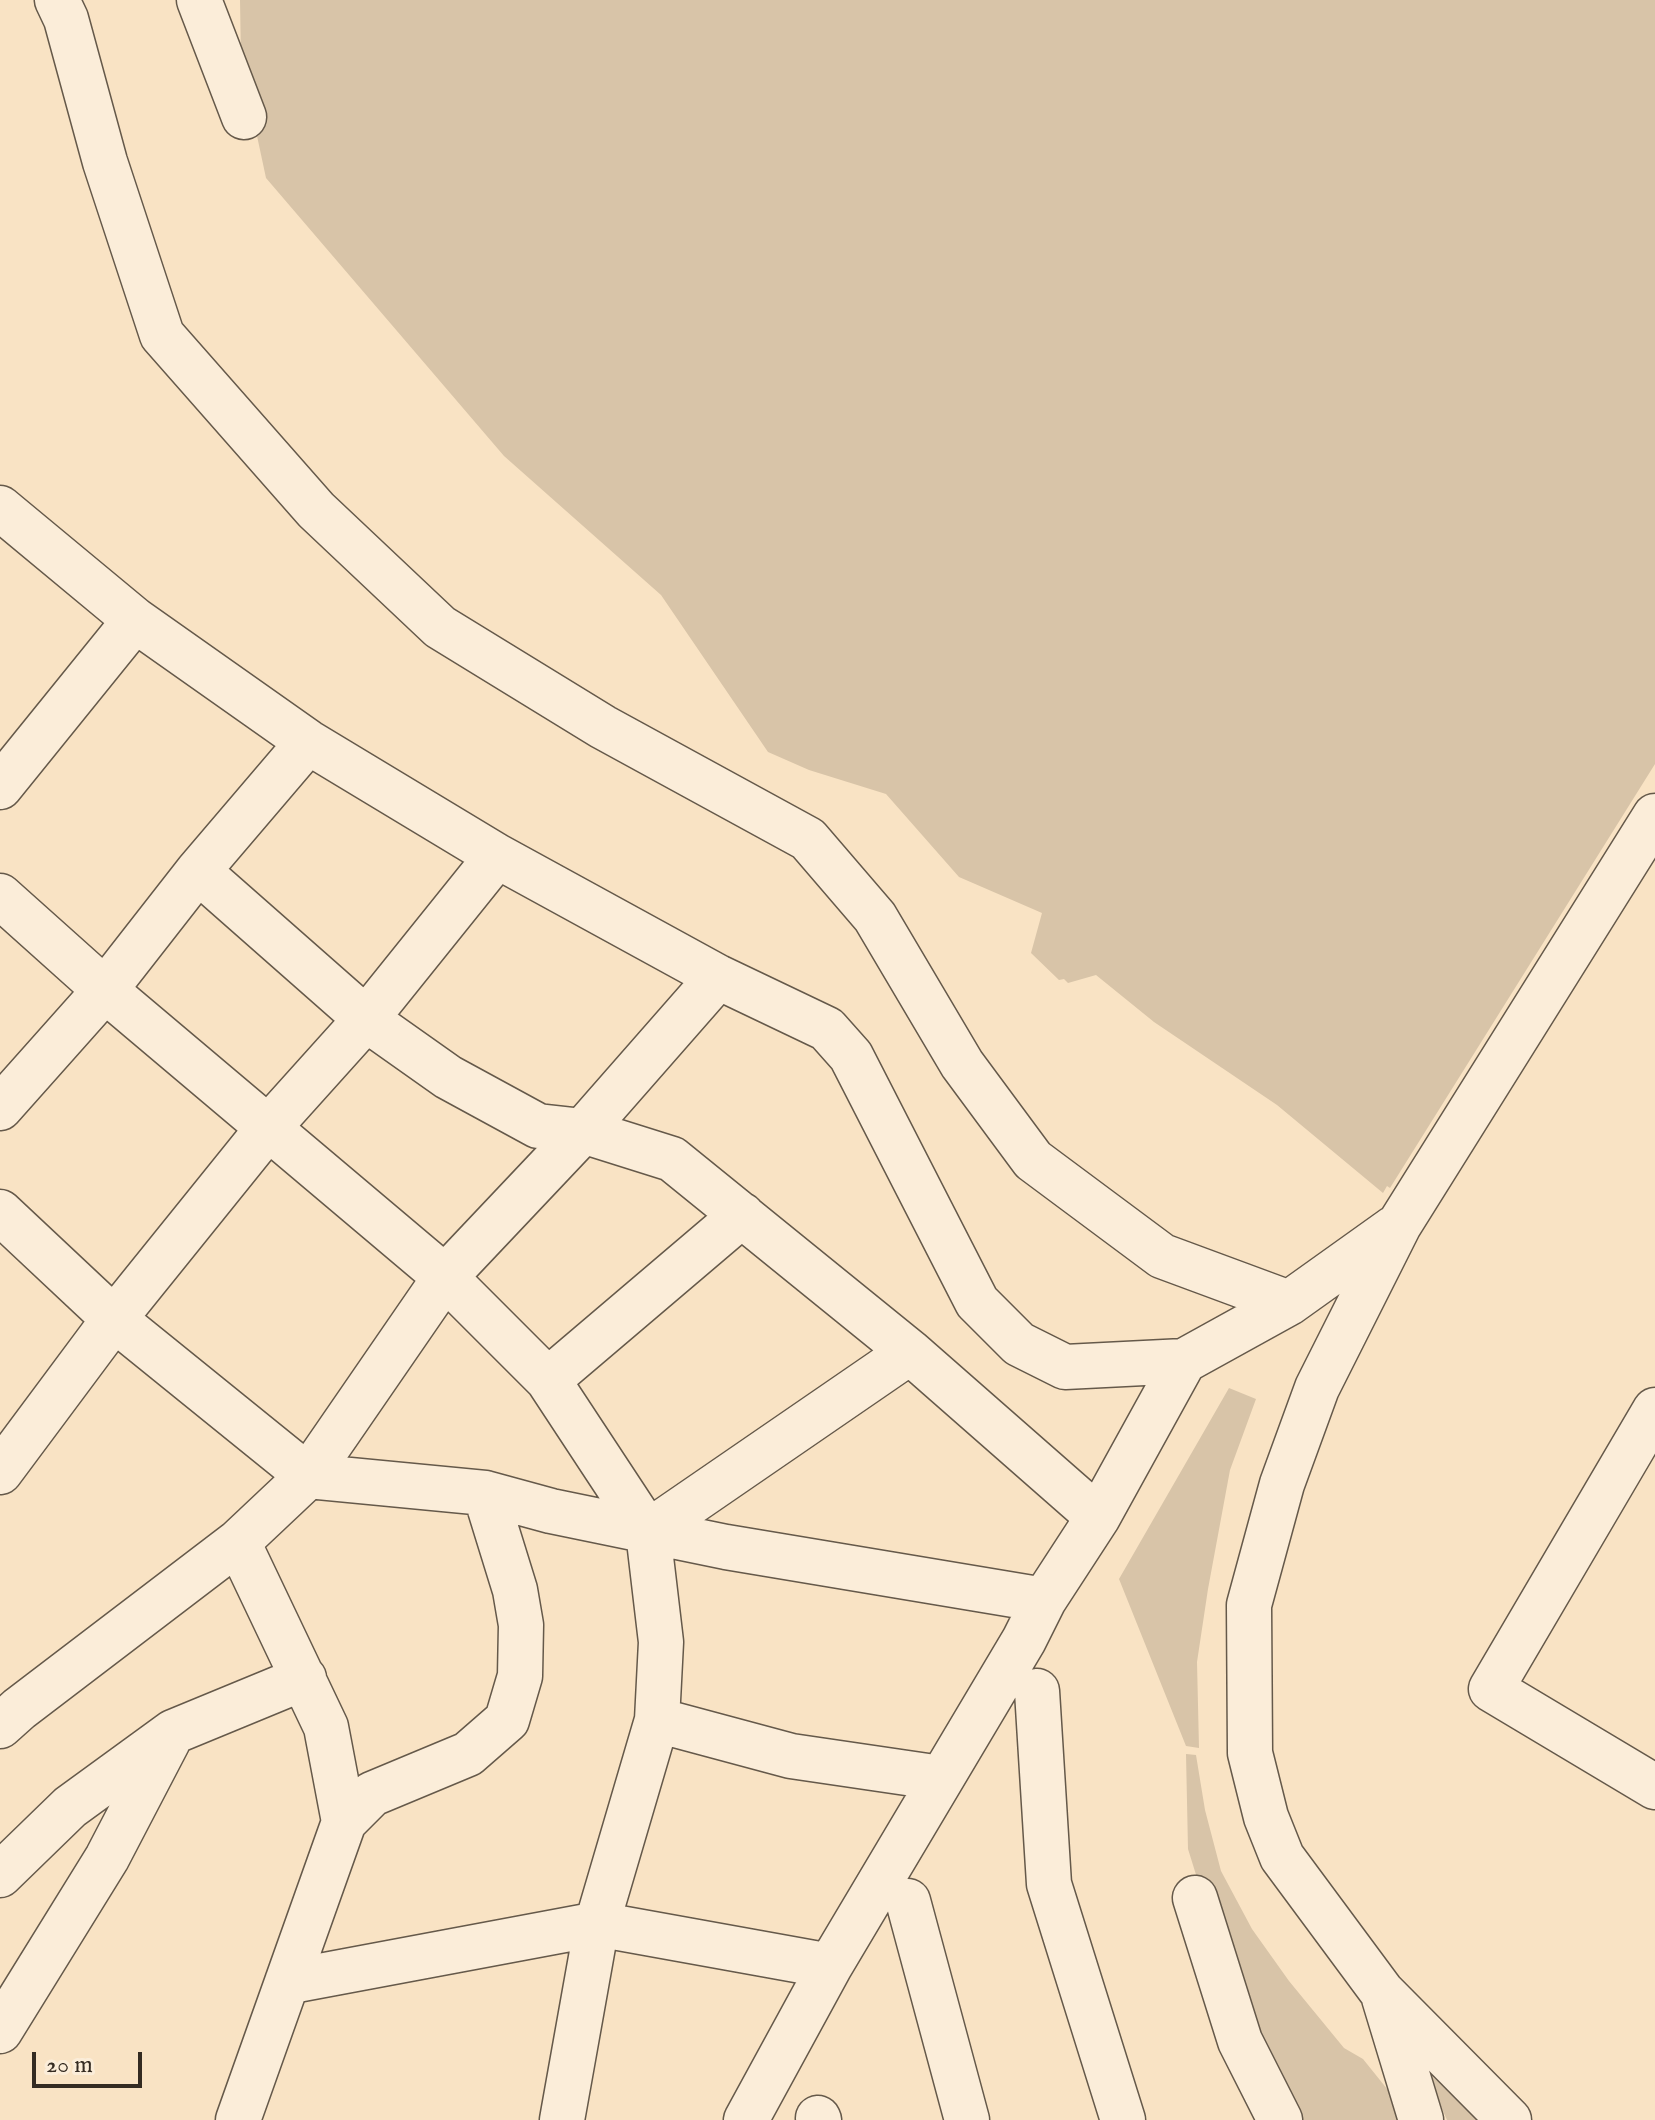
<!DOCTYPE html>
<style>
body{margin:0}
#map{position:relative;width:1655px;height:2120px;overflow:hidden;background:#f9e3c4;font-family:"IM FELL English",serif}
canvas{display:block}
.scale{position:absolute;left:32px;top:2052px;width:110px;height:36px;box-sizing:border-box;border:4px solid #342b22;border-top:0;padding-left:10px;font-size:24px;line-height:28px;white-space:nowrap;color:#342b22;-webkit-text-stroke:6px #fbedd9;paint-order:stroke}
</style>
<div id="map">
<canvas width="1655" height="2120"></canvas>
<div class="scale">20 m</div>
</div>
<script>
const g = document.querySelector('canvas').getContext('2d');
g.lineJoin = 'round';
function fill(path, color) {
  g.fillStyle = color;
  g.fill(path, 'evenodd');
}
function poly(rows) {
  const path = new Path2D();
  for (const r of rows) {
    path.moveTo(r[0], r[1]);
    for (let i = 2; i < r.length; i += 2) path.lineTo(r[i], r[i + 1]);
  }
  return path;
}
function trace(path, color, width, dash) {
  g.strokeStyle = color;
  g.lineWidth = width;
  g.lineCap = dash ? 'butt' : 'round';
  g.setLineDash(dash || []);
  g.stroke(path);
}
fill(poly([
 [240,0,1655,0,1655,764,1390,1188,1387,1186,1383,1193,1277,1105,1154,1022,1096,975,1068,983,1064,979,1059,980,1031,953,1042,913,959,877,886,794,809,770,768,752,661,595,504,456,266,178,241,61],
 [1229,1388,1256,1399,1230,1470,1208,1589,1197,1662,1199,1748,1186,1746,1119,1579],
 [1186,1754,1196,1755,1205,1810,1221,1871,1252,1929,1289,1981,1344,2048,1363,2059,1400,2105,1404,2120,1295,2120,1241,2019,1188,1849],
 [1424,2069,1471,2112,1479,2120,1447,2120]
]), '#d8c4a8');
const minor = poly([
 [57,0,66,19,105,162,162,335,316,510,440,627,603,727,808,839,875,917,962,1064,1033,1160,1162,1256,1289,1303],
 [199,0,244,117],
 [0,508,135,620,308,742,497,856,718,977,827,1029,851,1056,977,1302,1019,1344,1065,1367,1184,1361],
 [0,787,135,620],
 [198,871,366,1019,448,1077,538,1126,583,1131,672,1159,910,1352,1098,1517],
 [0,896,105,990,445,1277,548,1380,648,1532,661,1642,657,1720,597,1924,562,2120],
 [0,1108,105,990,198,871,308,742],
 [0,1212,114,1319,308,1476,485,1493,551,1511,726,1547,1044,1600],
 [548,1380,742,1215],
 [1655,1410,1491,1689,1655,1787],
 [0,1472,114,1319,268,1128,366,1019,497,856],
 [648,1532,910,1352],
 [238,1542,326,1727,344,1822,238,2120],
 [1037,1691,1049,1884,1123,2120],
 [657,1720,791,1756,941,1778],
 [0,1726,19,1709,238,1542,308,1476,445,1277,583,1131,718,977],
 [344,1822,372,1794,468,1754,507,1720,520,1676,521,1625,515,1590,485,1493],
 [0,1875,70,1807,173,1732,304,1678],
 [1195,1898,1240,2041,1280,2120],
 [908,1901,967,2120],
 [287,1982,597,1924,830,1966],
 [1384,1998,1421,2120],
 [0,2031,107,1858,168,1741],
 [818,2118,819,2120],
 [746,2120,830,1966,1024,1640,1044,1600,1098,1517,1184,1361,1289,1303,1394,1228],
 [1509,2120,1382,1992,1282,1857,1266,1817,1250,1753,1249,1605,1282,1484,1317,1388,1399,1225,1655,816]
]);
trace(minor, '#65594a', 47);
trace(minor, '#fbedd9', 44);
</script>
